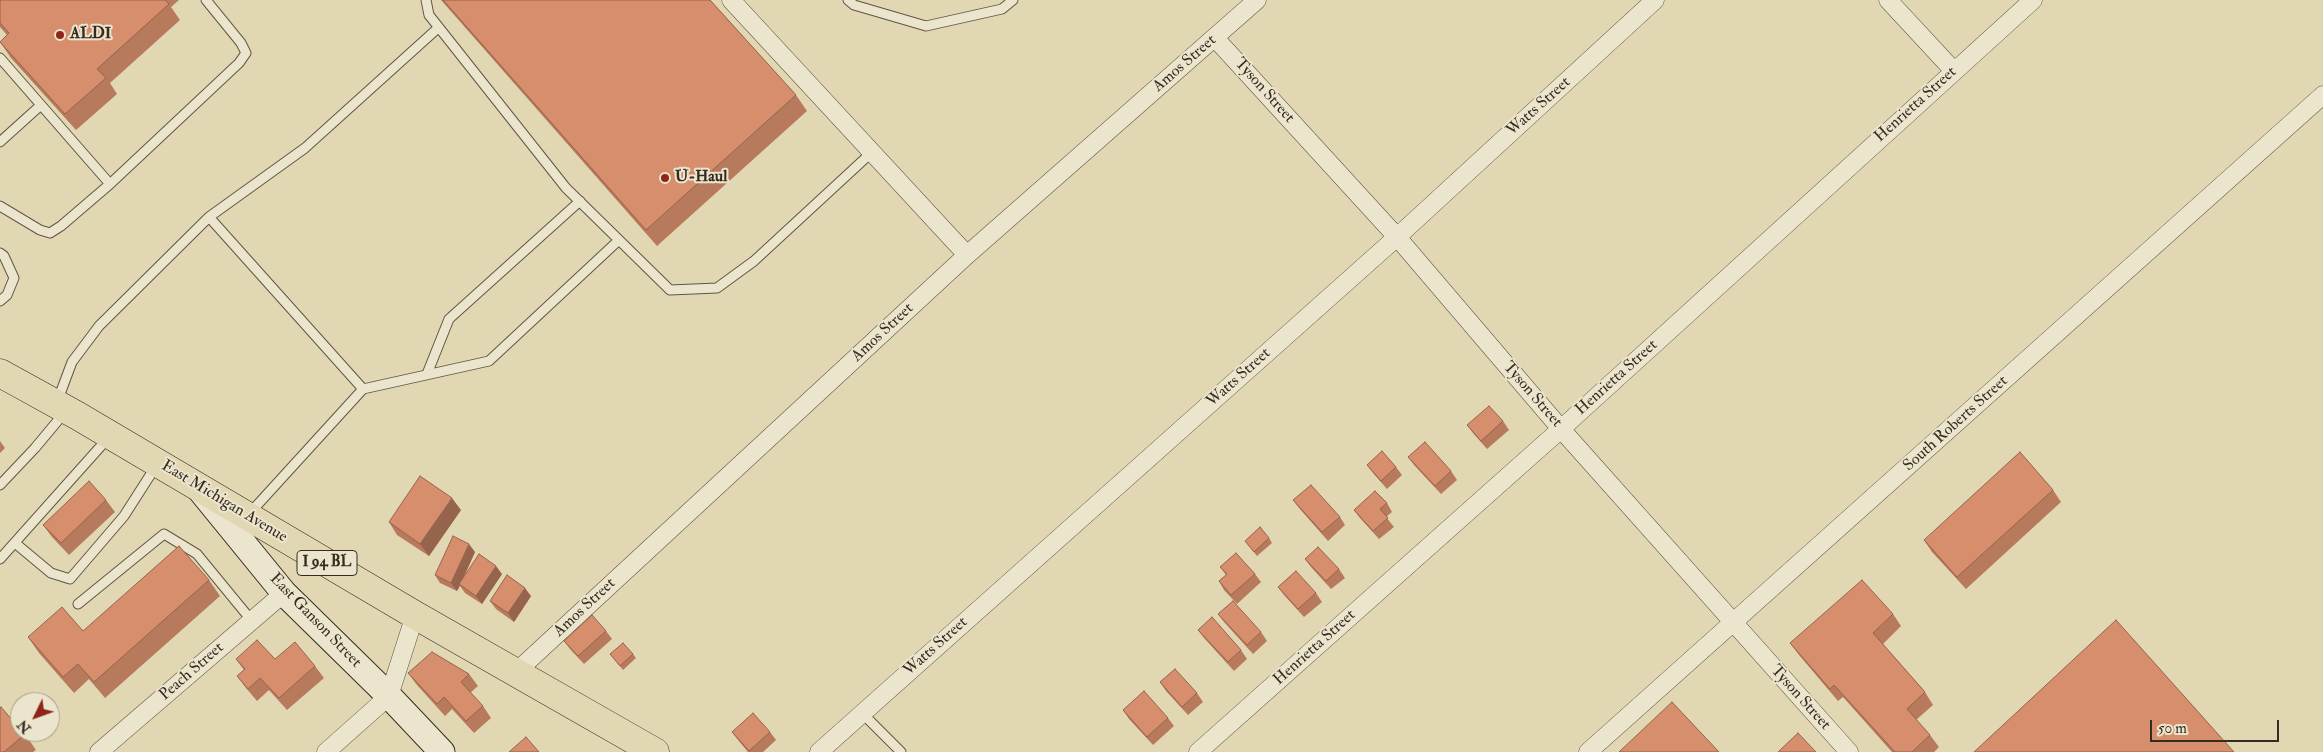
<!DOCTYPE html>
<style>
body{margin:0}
#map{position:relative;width:2323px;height:752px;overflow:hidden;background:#e2d7b3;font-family:"IM FELL Double Pica",serif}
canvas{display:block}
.north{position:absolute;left:10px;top:692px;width:50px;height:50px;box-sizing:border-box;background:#ece5ce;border:1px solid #a39b88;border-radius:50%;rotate:228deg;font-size:14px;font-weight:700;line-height:20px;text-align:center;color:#352b1f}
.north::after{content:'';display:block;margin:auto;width:18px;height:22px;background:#8f2418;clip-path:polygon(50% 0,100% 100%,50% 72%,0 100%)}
.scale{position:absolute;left:2150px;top:720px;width:129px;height:22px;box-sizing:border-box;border:2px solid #352b1f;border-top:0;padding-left:6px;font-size:15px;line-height:18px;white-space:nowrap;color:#352b1f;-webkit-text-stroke:4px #ece5ce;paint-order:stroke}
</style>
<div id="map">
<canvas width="2323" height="752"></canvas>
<div class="north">N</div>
<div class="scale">50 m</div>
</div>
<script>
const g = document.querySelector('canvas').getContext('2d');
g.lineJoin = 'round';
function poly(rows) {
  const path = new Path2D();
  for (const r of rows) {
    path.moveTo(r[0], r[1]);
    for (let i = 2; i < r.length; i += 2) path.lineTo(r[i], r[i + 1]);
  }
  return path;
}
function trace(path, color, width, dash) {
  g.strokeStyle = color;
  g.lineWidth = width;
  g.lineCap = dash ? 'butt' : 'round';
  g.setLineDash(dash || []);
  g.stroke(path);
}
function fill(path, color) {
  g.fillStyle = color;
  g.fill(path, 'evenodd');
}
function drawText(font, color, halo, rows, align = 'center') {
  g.font = font + ' "IM FELL Double Pica",serif';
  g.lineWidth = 4;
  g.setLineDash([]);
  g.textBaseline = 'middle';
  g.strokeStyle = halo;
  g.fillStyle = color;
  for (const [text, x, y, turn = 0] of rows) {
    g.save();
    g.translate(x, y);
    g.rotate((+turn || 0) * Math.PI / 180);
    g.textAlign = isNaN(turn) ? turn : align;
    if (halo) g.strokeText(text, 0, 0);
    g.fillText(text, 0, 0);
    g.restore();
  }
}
const lane = poly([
 [426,0,429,15,566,188,670,290,717,288,754,261,871,153],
 [848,0,854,5,926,26,1002,9,1013,0],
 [0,58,110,184],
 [0,142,41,105],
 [0,206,40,230,50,233,61,226,110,184,239,63,246,53,241,43,206,0],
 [209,217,305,148,438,28],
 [0,253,4,256,14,278,7,295,0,301],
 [427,374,449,319,580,201],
 [363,389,489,361,619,240],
 [57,402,72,362,99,326,209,217,363,389,249,514],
 [0,485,35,448,65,412],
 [15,543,51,573,70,579,124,516,156,466],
 [0,559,109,437],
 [78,604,164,534,197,554,252,621],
 [862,713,901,752]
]);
const street = poly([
 [731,0,967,255],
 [1888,0,1953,70],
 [1215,38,1397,237,1561,429,1849,752],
 [515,673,967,255,1257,0],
 [99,752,284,593],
 [326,752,389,696,415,615],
 [819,752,1397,237,1655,0],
 [1198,752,1561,429,2033,0],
 [1588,752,2323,95]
]);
const secondary = poly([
 [200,490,284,593,389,696,442,752]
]);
const primary = poly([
 [0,373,78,416,415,615,655,752]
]);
trace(lane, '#605644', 11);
trace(street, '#605644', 19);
trace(secondary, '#352b1f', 27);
trace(primary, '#352b1f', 29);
trace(lane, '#ece5ce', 9);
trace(street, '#ece5ce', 18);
trace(secondary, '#ece5ce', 25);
trace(primary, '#e2d7b3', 28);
fill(poly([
 [0,0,179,0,171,7,180,20,110,83,117,94,76,130,11,58,0,42,7,35,0,27],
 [441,0,710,0,796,95,807,111,657,246],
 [1503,421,1509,430,1487,449,1473,433,1467,425],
 [0,441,5,448,0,453],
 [1408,457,1451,471,1457,480,1441,494,1414,465],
 [1367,465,1396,467,1402,475,1387,489,1373,473],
 [2053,490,2061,502,1966,589,1932,552,1924,540],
 [106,500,115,512,69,555,52,537,43,525],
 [1293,500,1340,517,1345,525,1328,541,1299,508],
 [1387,503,1392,512,1386,517,1394,527,1379,539,1360,518,1354,510],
 [461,510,429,556,397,535,389,522],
 [1269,538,1272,543,1257,556,1245,541],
 [475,552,464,577,502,574,482,604,465,593,460,586,457,591,440,583,435,575],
 [1305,559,1339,569,1345,578,1331,589,1311,567],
 [1220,567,1255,574,1261,582,1237,604,1224,590,1219,581,1226,575],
 [209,580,220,596,105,698,89,679,74,693,39,653,28,637,83,631],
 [1278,587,1316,593,1322,602,1304,617,1284,595],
 [531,596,514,622,496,609,490,601],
 [1218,614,1261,632,1267,641,1253,654,1224,622],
 [1893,614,1901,626,1883,644,1925,692,1933,705,1916,720,1930,735,1939,747,1934,752,1892,752,1843,697,1838,701,1799,655,1790,643],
 [1198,630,1241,650,1247,659,1234,671,1204,638],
 [606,631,612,639,584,664,570,649,564,641],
 [610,654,633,654,636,658,623,670],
 [236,659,275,659,315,666,324,678,287,710,269,690,257,701,246,688,237,676,244,670],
 [408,673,469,674,478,686,470,693,483,706,491,718,474,733,452,709,445,716,417,685],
 [1160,682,1197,693,1203,702,1188,715,1166,691],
 [1123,710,1168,718,1174,726,1153,745,1129,719],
 [732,732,770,732,776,740,763,752,748,752,738,740],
 [25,734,36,750,33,752,0,752]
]), '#b87a5d');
fill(poly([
 [452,498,461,510,429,556,420,544],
 [469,544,475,552,457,591,451,583],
 [496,566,502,574,482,604,476,596],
 [525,588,531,596,514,622,508,613]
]), '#96634c');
const building = poly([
 [0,0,165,0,169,4,97,69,106,78,65,114,0,42,9,33,0,23,0,0],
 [443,0,710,0,796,95,646,230,443,0],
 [1489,406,1503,421,1481,441,1467,425,1489,406],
 [1425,442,1451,471,1435,486,1408,457,1425,442],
 [1382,451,1396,467,1381,481,1367,465,1382,451],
 [2020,452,2053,490,1957,577,1924,540,2020,452],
 [420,476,452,498,420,544,389,522,420,476],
 [89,481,106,500,61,543,43,525,89,481],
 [1311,485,1340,517,1322,532,1293,500,1311,485],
 [1375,491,1387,503,1380,509,1388,518,1373,531,1354,510,1375,491],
 [1260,527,1269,538,1254,552,1245,541,1260,527],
 [453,536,469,544,451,583,435,575,453,536],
 [179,546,209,580,94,682,78,664,63,677,28,637,62,607,83,631,179,546],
 [1318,547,1339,569,1326,581,1305,559,1318,547],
 [1236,553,1255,574,1231,595,1219,581,1227,574,1220,567,1236,553],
 [479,554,496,566,476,596,459,584,479,554],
 [1296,571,1316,593,1298,609,1278,587,1296,571],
 [507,575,525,588,508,613,490,601,507,575],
 [1862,580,1893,614,1873,633,1925,692,1907,709,1930,735,1912,752,1895,752,1834,685,1830,689,1790,643,1862,580],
 [1233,601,1261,632,1247,645,1218,614,1233,601],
 [592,615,606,631,578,656,564,641,592,615],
 [1212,617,1241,650,1228,662,1198,630,1212,617],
 [2116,620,2234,752,1974,752,2116,620],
 [257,640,275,659,295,642,315,666,279,698,260,678,248,689,237,676,245,669,236,659,257,640],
 [623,643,633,654,620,666,610,654,623,643],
 [432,652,469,674,461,682,483,706,466,721,444,697,437,704,408,673,432,652],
 [1175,669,1197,693,1182,707,1160,682,1175,669],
 [1144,691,1168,718,1147,737,1123,710,1144,691],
 [1672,702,1719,752,1619,752,1672,702],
 [1,707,20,729,20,732,23,732,25,734,4,752,0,752,0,708,1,707],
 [753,713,770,732,749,751,732,732,753,713],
 [1798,733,1816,752,1778,752,1798,733],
 [526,737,539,752,509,752,526,737]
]);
fill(building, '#d68e6c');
trace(building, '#96634c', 1);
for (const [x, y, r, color] of [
 [60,35,5,"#8f2418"],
 [665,178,5,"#8f2418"]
]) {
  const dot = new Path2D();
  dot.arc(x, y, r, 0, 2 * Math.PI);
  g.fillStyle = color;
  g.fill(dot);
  trace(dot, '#ece5ce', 2);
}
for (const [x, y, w] of [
 [327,563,60]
]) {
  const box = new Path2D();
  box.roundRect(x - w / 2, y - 12.5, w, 25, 4);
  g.fillStyle = '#ece5ce';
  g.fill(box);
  trace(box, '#352b1f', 1);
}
drawText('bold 15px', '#352b1f', null, [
 ["I 94 BL",327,563]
]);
drawText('bold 16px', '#352b1f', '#ece5ce', [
 ["ALDI",70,35],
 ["U-Haul",675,178]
], 'left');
drawText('16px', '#352b1f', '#ece5ce', [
 ["Amos Street",1185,64,-41],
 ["Tyson Street",1264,91,48],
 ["Henrietta Street",1916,105,-42],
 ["Watts Street",1539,107,-42],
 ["Amos Street",883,333,-43],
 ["Watts Street",1239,378,-42],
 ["Henrietta Street",1617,378,-42],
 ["Tyson Street",1532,395,49],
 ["South Roberts Street",1956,424,-42],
 ["East Michigan Avenue",224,502,31],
 ["Amos Street",585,608,-43],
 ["East Ganson Street",315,621,46],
 ["Watts Street",936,647,-42],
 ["Henrietta Street",1315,648,-42],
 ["Peach Street",192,672,-41],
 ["Tyson Street",1800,698,48]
]);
</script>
